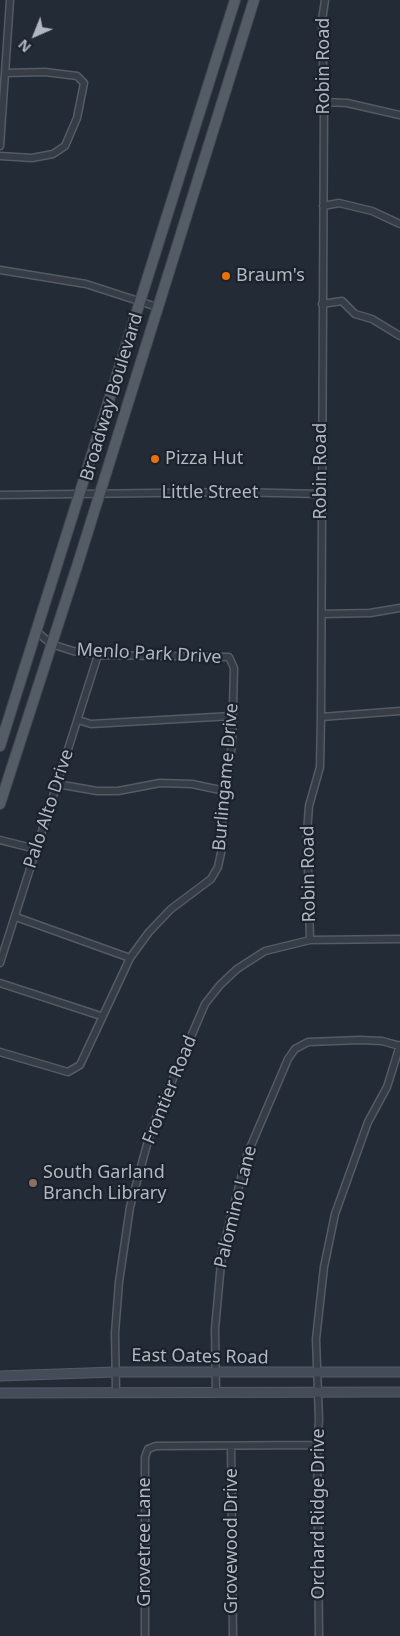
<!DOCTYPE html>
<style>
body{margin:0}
#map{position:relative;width:400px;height:1636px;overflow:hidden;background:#232b36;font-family:"Noto Sans",sans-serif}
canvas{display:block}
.north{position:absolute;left:10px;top:10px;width:50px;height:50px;-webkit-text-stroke:4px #1c222b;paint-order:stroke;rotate:224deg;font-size:14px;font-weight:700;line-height:20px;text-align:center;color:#b1b8c3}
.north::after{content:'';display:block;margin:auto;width:18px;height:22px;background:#b1b8c3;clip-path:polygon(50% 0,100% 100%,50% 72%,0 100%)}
</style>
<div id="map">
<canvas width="400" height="1636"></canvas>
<div class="north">N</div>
</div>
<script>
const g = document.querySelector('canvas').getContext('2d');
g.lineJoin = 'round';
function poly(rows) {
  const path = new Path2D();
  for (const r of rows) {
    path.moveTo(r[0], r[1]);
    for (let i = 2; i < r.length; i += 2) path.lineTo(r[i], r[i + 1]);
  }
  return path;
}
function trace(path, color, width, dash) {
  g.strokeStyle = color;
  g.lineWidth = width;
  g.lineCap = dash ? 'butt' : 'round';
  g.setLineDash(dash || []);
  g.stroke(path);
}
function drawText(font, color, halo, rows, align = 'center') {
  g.font = font + ' "Noto Sans",sans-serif';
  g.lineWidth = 4.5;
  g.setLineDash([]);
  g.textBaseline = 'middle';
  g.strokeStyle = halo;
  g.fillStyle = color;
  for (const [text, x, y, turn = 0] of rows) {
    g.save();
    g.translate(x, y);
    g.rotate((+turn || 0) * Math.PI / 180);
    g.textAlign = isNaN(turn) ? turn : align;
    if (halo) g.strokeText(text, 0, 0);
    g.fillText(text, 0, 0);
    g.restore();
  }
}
const street = poly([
 [324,102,347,103,400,115],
 [0,146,10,0],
 [0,156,32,158,53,154,65,146,77,118,84,83,77,76,45,72,5,73],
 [323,206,339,203,372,211,400,224],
 [0,270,86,284,157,307],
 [322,304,342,301,355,314,372,319,400,336],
 [0,495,232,492,321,494],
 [322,614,370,613,400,608],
 [321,717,400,711],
 [78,720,91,724,232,716],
 [57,784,97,791,118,791,160,783,192,784,225,791],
 [0,840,36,849],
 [16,917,130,958],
 [310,940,307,833,309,806,320,767,321,717,324,102,322,20,325,0],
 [0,963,98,655],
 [0,983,101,1016],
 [0,1052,68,1072,80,1065,130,958,149,932,171,909,211,879,218,867,222,848,222,816,232,744,234,668,229,657,98,655,73,651,51,644,35,630],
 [116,1391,115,1333,119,1282,130,1207,151,1130,205,1004,220,985,237,969,265,951,310,940,400,939],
 [216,1392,215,1329,222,1252,247,1155,288,1059,295,1049,308,1042,360,1040,382,1041,400,1046],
 [231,1446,233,1636],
 [145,1636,145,1457,148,1449,156,1446,317,1445],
 [319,1636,317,1445,319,1420,316,1339,324,1267,335,1214,368,1122,387,1087,400,1045]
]);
const secondary = poly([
 [0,1376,115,1372,400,1372],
 [0,1393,400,1392]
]);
const primary = poly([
 [0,746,235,0],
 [0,804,79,560,254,0]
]);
trace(street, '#545b64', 9);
trace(secondary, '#545b64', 11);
trace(primary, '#404650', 12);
trace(street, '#363d46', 6);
trace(secondary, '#454c59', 9);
trace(primary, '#545c66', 10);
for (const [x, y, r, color] of [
 [226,276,5,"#e8710a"],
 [155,459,5,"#e8710a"],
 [33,1183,5,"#8d6e63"]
]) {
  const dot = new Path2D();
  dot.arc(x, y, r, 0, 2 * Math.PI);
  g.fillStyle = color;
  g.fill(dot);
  trace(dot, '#1c222b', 2);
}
drawText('18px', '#b1b8c3', '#1c222b', [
 ["Robin Road",324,66,-90],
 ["Broadway Boulevard",112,397,-73],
 ["Robin Road",321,471,-90],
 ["Little Street",210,493],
 ["Menlo Park Drive",149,654,3],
 ["Burlingame Drive",226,777,-85],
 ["Palo Alto Drive",49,809,-72],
 ["Robin Road",309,874,-91],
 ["Frontier Road",170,1090,-68],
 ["Palomino Lane",236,1207,-76],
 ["East Oates Road",200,1357,1],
 ["Orchard Ridge Drive",319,1514,-90],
 ["Grovewood Drive",232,1541,-90],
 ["Grovetree Lane",145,1542,-90]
]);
drawText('18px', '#b1b8c3', '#1c222b', [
 ["Braum's",236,276],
 ["Pizza Hut",165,459],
 ["South Garland",43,1173],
 ["Branch Library",43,1194]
], 'left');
</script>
